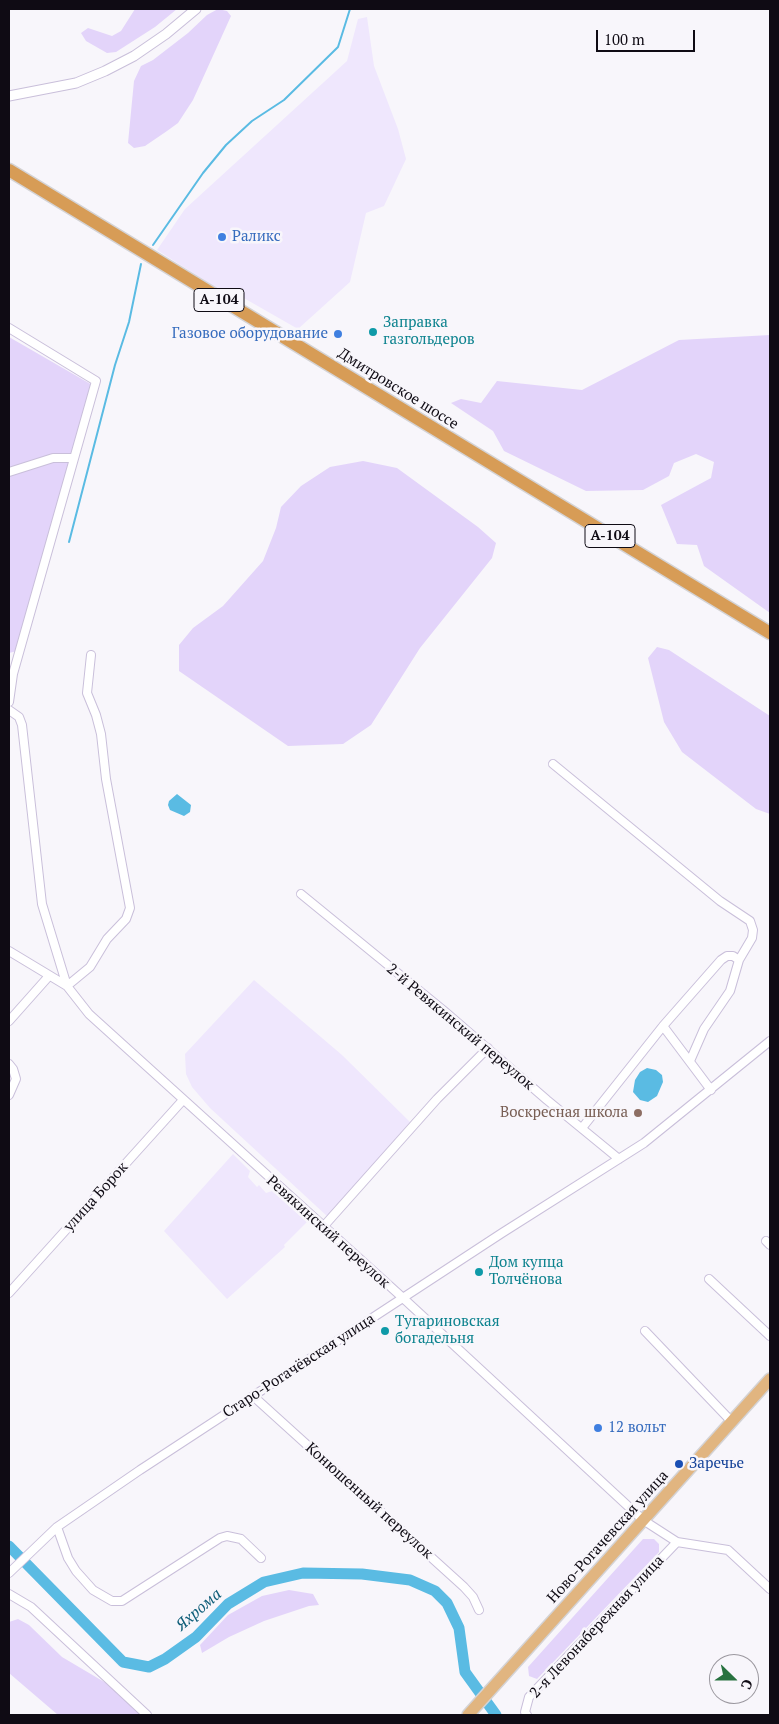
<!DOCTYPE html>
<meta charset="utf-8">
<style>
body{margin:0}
#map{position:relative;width:779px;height:1724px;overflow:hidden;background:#f8f6fb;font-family:"PT Serif",serif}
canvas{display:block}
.frame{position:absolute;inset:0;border:10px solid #0f0b14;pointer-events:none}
.north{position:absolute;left:709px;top:1654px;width:50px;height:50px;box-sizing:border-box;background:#f8f6fb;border:1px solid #9b989f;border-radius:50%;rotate:112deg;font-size:14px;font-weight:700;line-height:20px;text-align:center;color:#0f0b14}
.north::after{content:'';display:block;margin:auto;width:18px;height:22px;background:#287240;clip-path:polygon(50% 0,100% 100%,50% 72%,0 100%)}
.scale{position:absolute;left:596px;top:30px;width:99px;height:22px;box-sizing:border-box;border:2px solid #0f0b14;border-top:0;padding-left:6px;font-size:15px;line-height:18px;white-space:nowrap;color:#0f0b14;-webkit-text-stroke:4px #f8f6fb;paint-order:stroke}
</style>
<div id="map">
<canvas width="779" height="1724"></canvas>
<div class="frame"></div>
<div class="north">С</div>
<div class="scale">100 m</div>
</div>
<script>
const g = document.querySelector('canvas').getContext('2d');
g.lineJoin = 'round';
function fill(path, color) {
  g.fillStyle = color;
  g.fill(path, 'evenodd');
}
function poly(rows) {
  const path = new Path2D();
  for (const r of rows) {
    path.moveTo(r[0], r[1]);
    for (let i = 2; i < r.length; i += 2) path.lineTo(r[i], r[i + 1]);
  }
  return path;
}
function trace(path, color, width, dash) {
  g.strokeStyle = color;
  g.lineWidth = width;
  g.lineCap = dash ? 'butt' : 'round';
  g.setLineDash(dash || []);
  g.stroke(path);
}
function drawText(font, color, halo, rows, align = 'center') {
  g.font = font + ' "PT Serif",serif';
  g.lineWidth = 5;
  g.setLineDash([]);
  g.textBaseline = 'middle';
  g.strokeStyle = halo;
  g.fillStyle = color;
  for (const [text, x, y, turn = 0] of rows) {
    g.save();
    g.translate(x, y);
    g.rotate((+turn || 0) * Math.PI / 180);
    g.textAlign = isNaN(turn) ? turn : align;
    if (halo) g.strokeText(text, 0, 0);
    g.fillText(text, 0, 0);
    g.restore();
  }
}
fill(poly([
 [367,17,374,66,398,129,406,159,384,206,366,213,350,282,298,329,242,297,238,302,157,250,185,209,347,61,358,19],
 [254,980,342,1055,410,1122,328,1217,210,1108,192,1087,186,1074,185,1054],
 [233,1154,250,1171,248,1177,257,1187,259,1185,266,1193,272,1191,307,1222,284,1245,285,1247,227,1299,164,1231]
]), '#efe7fd');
fill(poly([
 [135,9,177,9,155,27,116,52,107,53,86,41,81,33,88,28,112,36,121,31],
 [218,9,227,11,231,16,193,100,178,123,167,131,145,146,134,148,128,143,134,81,141,66,153,60,188,33,207,15],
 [770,335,770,613,704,566,697,545,677,544,661,505,711,478,714,462,696,454,674,463,669,476,643,490,586,491,504,451,493,431,451,403,461,399,481,403,497,381,582,390,679,340],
 [9,337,94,386,21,650,9,653],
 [363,461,397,468,478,527,496,543,492,558,420,648,371,725,343,744,288,746,179,671,179,645,193,628,223,606,263,561,276,528,281,507,301,486,330,467],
 [657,647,669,650,770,716,770,814,756,809,682,752,664,722,648,658],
 [643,1539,654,1539,659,1544,659,1552,537,1679,529,1676,528,1667],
 [289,1590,313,1594,319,1605,309,1606,264,1621,229,1637,202,1653,200,1645,228,1615,262,1596],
 [18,1619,29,1625,62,1657,106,1683,143,1715,58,1715,9,1673,9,1622]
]), '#e3d4fa');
fill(poly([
 [177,794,191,805,190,812,184,816,170,810,168,805,169,801],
 [647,1068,656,1070,662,1075,663,1082,657,1096,648,1102,640,1100,633,1092,635,1080,640,1072]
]), '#5abbe3');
trace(poly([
 [153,245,203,173,226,145,252,121,284,100,338,47,350,9],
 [69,542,115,365,129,322,141,264]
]), '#5abbe3', 2);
trace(poly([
 [9,1546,123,1662,149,1667,165,1659,196,1637,228,1604,264,1582,303,1573,362,1574,410,1580,435,1591,447,1603,459,1628,465,1672,496,1715]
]), '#5abbe3', 11);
const minor = poly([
 [9,328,96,381,13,674,9,702],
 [9,472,53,458,74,458],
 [9,710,19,717,22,725,42,904,67,986,90,967,107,939,126,919,130,908,106,779,101,734,96,715,87,693,91,655],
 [553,764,720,901,750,921,753,930,752,938,739,960,730,991,704,1029,690,1061],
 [301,894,443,1010,547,1100,619,1159],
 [9,951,67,986,89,1014,403,1298,643,1520,677,1542,728,1550,770,1589],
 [9,1021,49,976],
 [663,1026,711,1090],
 [9,1064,13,1069,16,1079,9,1095],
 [582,1128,663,1026,721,960,727,956,733,956,739,960],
 [323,1227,437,1099,488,1048],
 [766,1241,770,1245],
 [709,1279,770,1336],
 [9,1293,183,1100],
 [645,1331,732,1422],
 [253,1396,464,1587,473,1597,479,1610],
 [57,1527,68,1558,76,1571,93,1590,112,1601,122,1601,220,1538,227,1536,241,1539,261,1558],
 [9,1573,57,1527,140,1470,502,1233,644,1143,770,1041],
 [9,1594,31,1607,147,1715],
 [527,1715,525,1712,529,1697,677,1542]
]);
const tertiary = poly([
 [9,96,76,83,105,71,134,56,166,34,196,9]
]);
const primary = poly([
 [468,1715,770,1379]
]);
const trunk = poly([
 [9,170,770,633]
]);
trace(minor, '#c9bfda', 10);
trace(tertiary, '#c9bfda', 11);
trace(primary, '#d4d3d5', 14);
trace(trunk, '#d4d3d5', 15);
trace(minor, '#fff', 8);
trace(tertiary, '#fff', 9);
trace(primary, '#e1b580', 11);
trace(trunk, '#d79c56', 12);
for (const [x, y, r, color] of [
 [222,237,5,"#3f7fe0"],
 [373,332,5,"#0f9aa8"],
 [338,334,5,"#3f7fe0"],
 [638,1113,5,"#8d6e63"],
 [479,1272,5,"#0f9aa8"],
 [385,1331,5,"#0f9aa8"],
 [598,1428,5,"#3f7fe0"],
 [679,1464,5,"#1a4fb4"]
]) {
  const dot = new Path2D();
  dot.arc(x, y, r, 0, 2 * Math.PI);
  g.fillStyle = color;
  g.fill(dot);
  trace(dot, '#f8f6fb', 2);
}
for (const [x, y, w] of [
 [219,300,50],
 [610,536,50]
]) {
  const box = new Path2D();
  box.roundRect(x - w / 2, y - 11.5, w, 23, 4);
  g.fillStyle = '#f8f6fb';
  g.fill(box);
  trace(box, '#0f0b14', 1);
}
drawText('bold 14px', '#0f0b14', null, [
 ["А-104",219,300],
 ["А-104",610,536]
]);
drawText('15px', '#366cbe', '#f8f6fb', [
 ["Раликс",232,237],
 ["Газовое оборудование",328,334,"right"],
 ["12 вольт",608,1428]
], 'left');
drawText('15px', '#0d838f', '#f8f6fb', [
 ["Заправка",383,323],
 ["газгольдеров",383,340],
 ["Дом купца",489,1263],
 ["Толчёнова",489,1280],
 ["Тугариновская",395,1322],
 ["богадельня",395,1339]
], 'left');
drawText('15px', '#0f0b14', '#f8f6fb', [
 ["Дмитровское шоссе",398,389,32],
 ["2-й Ревякинский переулок",460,1027,40],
 ["улица Борок",96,1197,-48],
 ["Ревякинский переулок",328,1232,42],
 ["Старо-Рогачёвская улица",299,1366,-33],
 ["Конюшенный переулок",369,1501,42],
 ["Ново-Рогачевская улица",608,1537,-48],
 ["2-я Левонабережная улица",597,1627,-47]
]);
drawText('15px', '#785e54', '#f8f6fb', [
 ["Воскресная школа",628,1113]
], 'right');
drawText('15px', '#164399', '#f8f6fb', [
 ["Заречье",689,1464]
], 'left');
drawText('italic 16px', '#0f5e79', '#f8f6fb', [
 ["Яхрома",199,1610,-41]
]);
</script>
